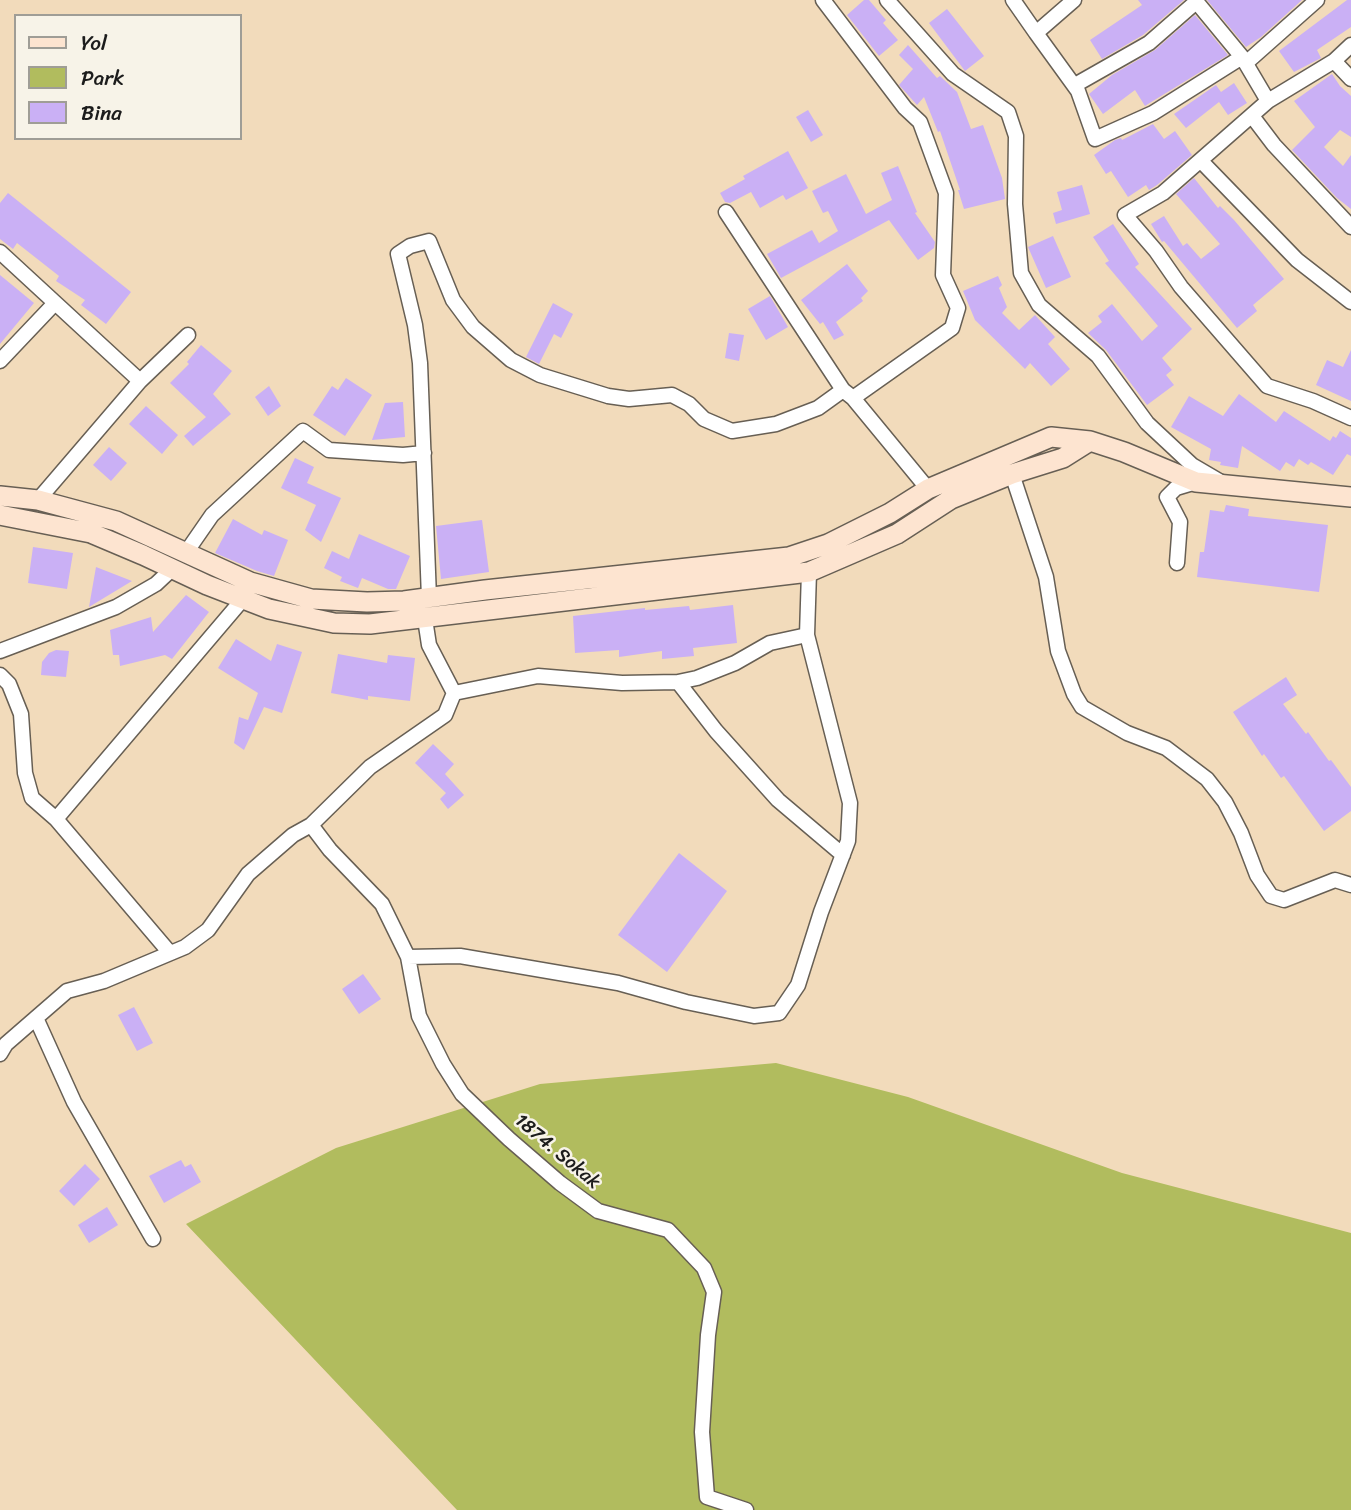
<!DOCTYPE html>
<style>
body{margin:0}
#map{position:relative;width:1351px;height:1510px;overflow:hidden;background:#f2dbbb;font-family:Sriracha,sans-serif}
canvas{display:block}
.legend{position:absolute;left:14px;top:14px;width:228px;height:126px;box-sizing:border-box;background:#f7f3e8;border:2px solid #9f9d96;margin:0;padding:9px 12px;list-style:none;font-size:21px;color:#1c1c1c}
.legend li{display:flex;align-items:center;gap:14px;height:35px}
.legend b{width:35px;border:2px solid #9f9d96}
</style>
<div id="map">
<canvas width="1351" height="1510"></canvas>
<ul class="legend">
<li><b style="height:9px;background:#fde4d0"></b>Yol</li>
<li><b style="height:19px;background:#b1bc5e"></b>Park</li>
<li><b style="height:19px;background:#cab0f5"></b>Bina</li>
</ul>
</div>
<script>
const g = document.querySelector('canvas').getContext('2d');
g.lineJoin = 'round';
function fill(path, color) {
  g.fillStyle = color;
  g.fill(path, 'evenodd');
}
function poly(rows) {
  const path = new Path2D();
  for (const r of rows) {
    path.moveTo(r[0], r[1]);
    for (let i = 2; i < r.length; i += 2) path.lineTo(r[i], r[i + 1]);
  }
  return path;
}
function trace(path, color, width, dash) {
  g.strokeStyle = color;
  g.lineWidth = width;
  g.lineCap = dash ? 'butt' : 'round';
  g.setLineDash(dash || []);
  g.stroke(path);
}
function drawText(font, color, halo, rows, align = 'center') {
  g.font = font + ' Sriracha,sans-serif';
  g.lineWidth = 5;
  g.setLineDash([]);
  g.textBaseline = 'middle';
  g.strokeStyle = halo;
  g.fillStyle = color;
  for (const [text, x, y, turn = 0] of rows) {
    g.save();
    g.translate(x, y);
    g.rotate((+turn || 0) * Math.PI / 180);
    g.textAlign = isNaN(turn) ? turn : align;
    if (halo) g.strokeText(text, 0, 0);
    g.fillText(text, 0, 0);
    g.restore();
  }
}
fill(poly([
 [776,1063,908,1097,1122,1173,1351,1233,1351,1510,457,1510,186,1224,336,1148,540,1084]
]), '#b1bc5e');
fill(poly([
 [864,0,869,0,886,20,883,23,898,40,879,56,847,15],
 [1138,0,1184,0,1143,35,1102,59,1090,40,1142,5],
 [1207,0,1302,0,1261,37,1246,47],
 [1347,0,1351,0,1351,27,1317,50,1321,58,1294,72,1279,51],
 [947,9,984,56,965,71,929,23],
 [1195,15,1228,55,1148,104,1145,106,1135,90,1103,114,1089,94,1112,75,1155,50],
 [908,45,937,78,940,76,957,92,971,129,983,125,1002,178,1005,199,964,209,958,190,960,190,940,131,938,132,924,97,917,105,899,85,913,69,899,55],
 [1332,74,1340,86,1351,96,1351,137,1340,130,1324,147,1343,166,1351,155,1351,209,1337,198,1292,150,1315,127,1294,101],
 [1234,83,1247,103,1228,115,1219,102,1186,128,1174,114,1216,85,1221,92],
 [808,110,823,135,811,142,796,117],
 [1153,124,1164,139,1175,131,1192,155,1157,185,1149,190,1146,185,1128,197,1111,171,1106,174,1094,155,1115,140,1121,138,1122,140],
 [788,151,808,188,786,200,783,195,760,208,751,192,730,203,725,202,720,193,745,179,743,176],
 [898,166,917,212,915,213,935,242,934,248,918,260,889,220,781,278,767,254,812,230,819,243,838,231,828,211,823,213,812,191,846,174,866,214,892,200,881,173],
 [1194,178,1218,208,1220,206,1234,220,1284,279,1253,305,1257,311,1237,328,1164,241,1162,242,1151,224,1164,216,1183,246,1187,243,1201,259,1220,244,1176,194],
 [1082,185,1090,214,1056,224,1053,213,1062,210,1057,192],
 [8,193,131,292,106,324,81,305,85,300,56,281,59,276,17,243,13,249,0,239,0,203],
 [1113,224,1139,264,1135,267,1192,329,1162,358,1172,370,1166,375,1174,385,1147,405,1106,350,1088,333,1102,322,1098,316,1112,304,1142,341,1158,326,1105,263,1109,261,1093,237],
 [1053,236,1071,277,1046,288,1028,247],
 [847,264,868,291,861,298,863,301,836,322,844,335,834,340,823,322,820,324,801,300],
 [0,275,34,303,0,344],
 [998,276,1002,285,999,288,1007,307,1002,313,1019,330,1035,315,1055,337,1048,344,1070,369,1051,386,1030,363,1025,369,975,320,963,291],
 [770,296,788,327,766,340,748,309],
 [553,303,573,314,561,338,554,334,539,364,526,357],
 [729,333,744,335,739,361,725,358],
 [201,345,232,371,213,394,231,414,193,446,184,436,206,417,170,383,189,364,187,362],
 [1351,350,1351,401,1316,385,1327,360,1343,367],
 [346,378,372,395,345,436,313,415,332,386,338,390],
 [269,386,281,406,268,416,255,397],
 [1239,394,1276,422,1284,411,1330,441,1333,436,1336,438,1340,431,1351,438,1351,456,1347,454,1333,475,1311,462,1308,465,1299,459,1294,467,1286,462,1280,471,1242,446,1238,468,1220,465,1221,462,1209,460,1211,449,1171,427,1189,396,1223,416],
 [403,402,405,437,372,440,385,403],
 [146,406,178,435,162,454,129,424],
 [109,447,127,463,111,481,93,465],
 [295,458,314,467,307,483,341,498,321,542,305,530,316,505,281,488],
 [1226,505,1249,509,1248,516,1328,525,1319,592,1197,577,1200,552,1204,552,1210,510,1224,512],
 [233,519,262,535,264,530,288,540,274,576,257,571,215,553],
 [482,520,489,572,441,579,436,526],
 [359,534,410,556,396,589,388,589,362,578,358,588,340,581,342,577,324,568,332,551,349,559],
 [33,547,73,553,67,589,28,583],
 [96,567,132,581,89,607],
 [186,595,209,612,172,659,165,655,120,666,119,655,113,655,110,630,151,617,153,632],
 [733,605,737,643,693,648,694,656,662,659,662,651,619,657,619,650,575,653,573,616,645,608,645,610,689,606,690,610],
 [236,639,271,661,277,644,302,652,282,713,264,707,244,750,234,743,239,717,248,720,258,693,218,668],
 [56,650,69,651,66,677,41,675,42,662,49,653],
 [338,654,387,663,388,655,415,658,410,701,368,696,368,700,331,693],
 [1286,677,1297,695,1283,704,1306,734,1308,732,1329,761,1331,760,1351,787,1351,811,1324,831,1284,776,1281,778,1264,754,1262,756,1233,712],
 [433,744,454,764,445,774,464,795,448,809,440,799,446,793,415,763],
 [679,853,727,891,667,972,618,935],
 [363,974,381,999,359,1014,342,989],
 [134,1007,153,1043,137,1051,118,1015],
 [181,1160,185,1167,191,1164,201,1182,164,1203,149,1176],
 [85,1164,100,1179,74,1206,59,1191],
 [107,1207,118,1225,89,1243,78,1225]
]), '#cab0f5');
const street = poly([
 [823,0,905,108,920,122,946,193,943,275,958,308,952,328,853,398],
 [887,0,953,74,1008,112,1016,136,1015,204,1021,273,1039,305,1098,356,1147,423,1192,465,1221,482],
 [1013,0,1036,33],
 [1074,0,1036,33,1078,91,1095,139,1153,113,1242,57],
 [1195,0,1242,57,1268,101],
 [1351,45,1334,61,1268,101,1163,193,1125,215,1156,251,1181,287,1267,386,1313,401,1351,418],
 [1334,61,1351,79],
 [1246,63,1317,0],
 [1075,85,1149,43,1196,2],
 [1252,116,1274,145,1351,227],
 [1201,161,1297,260,1351,302],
 [726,212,843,390,853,398,928,489],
 [0,252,140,381],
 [0,361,55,303],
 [1012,474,1046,577,1058,651,1074,694,1082,707,1127,733,1166,748,1207,779,1225,802,1241,833,1257,875,1271,896,1284,900,1335,880,1351,885],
 [38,500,140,381,188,335],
 [185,554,212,515,303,431,329,450,403,455,424,453],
 [1177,563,1180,522,1167,497,1176,488,1196,482],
 [429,598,420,363,415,325,398,254,410,246,429,241,453,300,473,327,511,360,540,375,608,396,629,399,672,395,689,404,704,419,732,431,776,424,818,408,843,390],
 [0,651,116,607,156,584,172,569],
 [0,675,9,684,21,714,25,773,32,798,56,819,170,953],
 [678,682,716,731,778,800,843,855],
 [454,693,538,676,622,683,678,682,697,678,735,663,770,643,807,635],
 [56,819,243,599],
 [311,825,330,850,382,904,408,957,419,1016,443,1064,462,1094,509,1139,560,1183,598,1211,668,1230,704,1268,714,1292,708,1335,702,1432,707,1497,746,1510],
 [408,957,460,956,618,983,686,1002,754,1016,779,1013,798,985,821,912,848,841,850,803,807,635,809,572],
 [36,1018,74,1102,153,1239],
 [0,1054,6,1044,67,991,104,981,185,947,208,930,248,874,293,835,311,825,370,767,445,715,454,693,429,645,425,619]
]);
const secondary = poly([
 [0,496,38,500,116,521,250,582,311,599,367,602,404,601,485,590,789,557,828,544,890,513,928,489,1051,437,1090,441,1124,452,1196,482,1351,497],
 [0,515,91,533,143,555,207,585,269,609,334,623,370,624,809,572,897,534,951,499,1012,474,1063,458,1090,441]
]);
trace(street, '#675f54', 17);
trace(secondary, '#675f54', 22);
trace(street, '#fff', 14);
trace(secondary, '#fde4d0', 19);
drawText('19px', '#1c1c1c', '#f7f3e8', [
 ["1874. Sokak",557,1152,40]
]);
</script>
